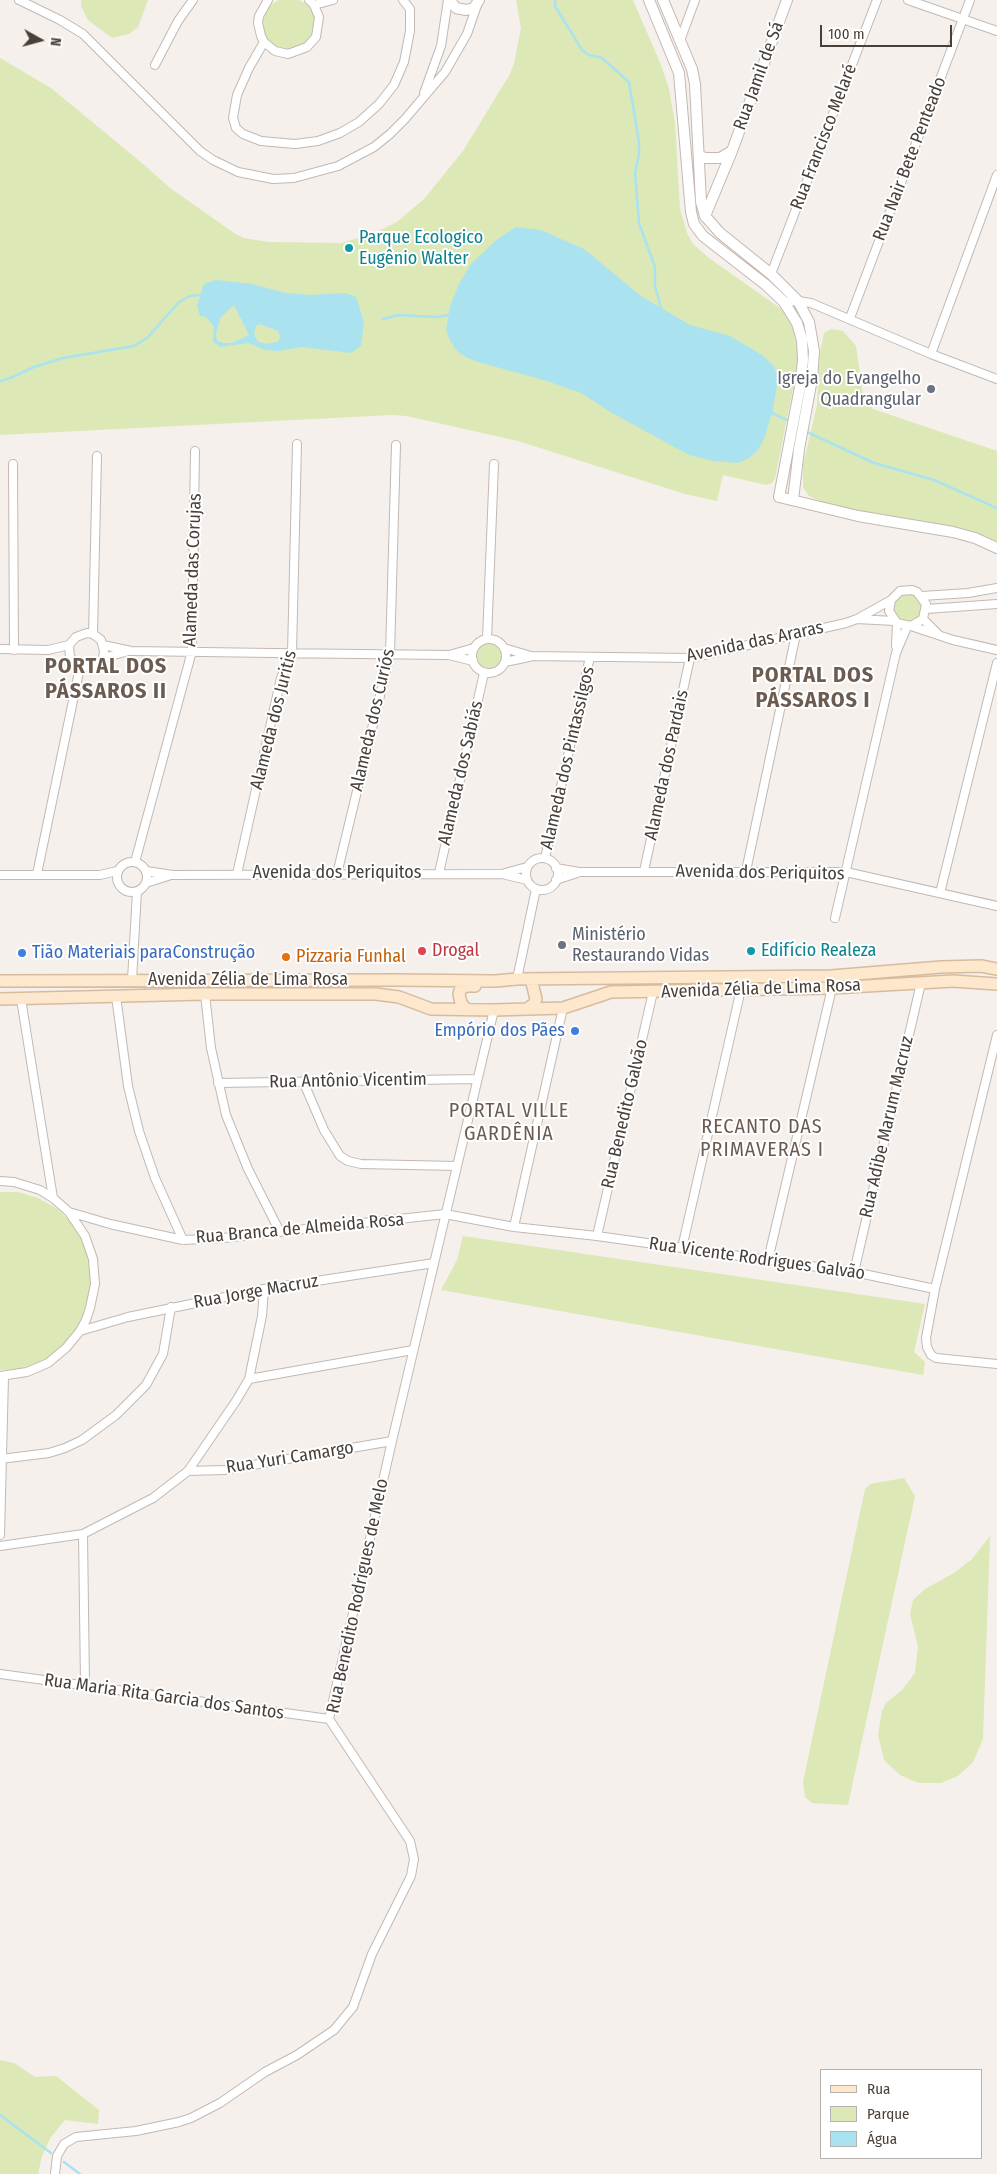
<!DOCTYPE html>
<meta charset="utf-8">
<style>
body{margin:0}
#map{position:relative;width:997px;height:2174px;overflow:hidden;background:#f5f0eb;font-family:"Fira Sans Condensed",sans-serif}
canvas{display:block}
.legend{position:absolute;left:820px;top:2069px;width:162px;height:90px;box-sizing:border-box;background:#fff;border:1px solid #b6b2b0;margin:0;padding:6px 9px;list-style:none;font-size:15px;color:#493f39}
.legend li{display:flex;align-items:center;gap:10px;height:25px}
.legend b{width:25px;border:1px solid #b6b2b0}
.north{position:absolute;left:15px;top:15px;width:50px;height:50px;-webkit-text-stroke:4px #fff;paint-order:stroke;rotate:97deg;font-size:14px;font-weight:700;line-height:20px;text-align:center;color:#493f39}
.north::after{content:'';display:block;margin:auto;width:18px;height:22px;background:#493f39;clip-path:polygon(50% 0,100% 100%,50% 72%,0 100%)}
.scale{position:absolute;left:820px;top:25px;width:132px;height:22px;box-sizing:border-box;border:2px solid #493f39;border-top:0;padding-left:6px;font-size:15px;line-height:18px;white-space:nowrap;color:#493f39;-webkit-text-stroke:4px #fff;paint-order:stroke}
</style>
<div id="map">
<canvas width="997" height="2174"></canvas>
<ul class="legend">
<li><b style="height:6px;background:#fde7cd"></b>Rua</li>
<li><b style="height:14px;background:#dce8b5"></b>Parque</li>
<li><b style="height:14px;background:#aae3ef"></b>Água</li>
</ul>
<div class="north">N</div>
<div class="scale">100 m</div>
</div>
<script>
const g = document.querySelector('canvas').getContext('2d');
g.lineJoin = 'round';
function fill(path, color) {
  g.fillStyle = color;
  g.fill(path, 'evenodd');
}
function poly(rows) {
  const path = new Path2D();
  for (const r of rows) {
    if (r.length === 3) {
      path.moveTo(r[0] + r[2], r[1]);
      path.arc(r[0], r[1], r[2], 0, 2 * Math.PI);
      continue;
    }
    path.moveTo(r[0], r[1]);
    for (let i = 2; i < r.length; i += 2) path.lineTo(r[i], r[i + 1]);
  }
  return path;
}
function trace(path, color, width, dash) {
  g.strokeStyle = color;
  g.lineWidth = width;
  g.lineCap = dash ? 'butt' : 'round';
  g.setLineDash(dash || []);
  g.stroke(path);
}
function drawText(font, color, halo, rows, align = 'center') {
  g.font = font + ' "Fira Sans Condensed",sans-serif';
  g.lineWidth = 4;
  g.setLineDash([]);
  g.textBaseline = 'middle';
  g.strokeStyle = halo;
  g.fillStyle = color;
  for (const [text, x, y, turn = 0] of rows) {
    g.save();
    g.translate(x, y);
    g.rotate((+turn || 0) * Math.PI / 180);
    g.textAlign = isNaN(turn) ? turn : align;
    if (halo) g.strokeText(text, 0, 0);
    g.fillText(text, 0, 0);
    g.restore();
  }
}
fill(poly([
 [289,24,26],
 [81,0,148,0,138,27,129,34,112,38,88,20,81,6],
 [516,0,633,0,661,65,669,89,675,123,680,209,687,233,693,244,709,258,784,311,792,326,797,346,798,364,775,478,772,483,766,485,723,475,717,501,685,494,518,441,407,416,392,415,0,435,0,58,51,88,143,164,170,188,234,233,244,238,268,242,341,243,375,233,397,222,424,199,463,151,510,74,514,63,521,28],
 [831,329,843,331,856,346,863,396,873,409,997,451,997,544,966,532,859,511,825,503,809,496,803,487,803,465,817,405,820,353,824,333],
 [907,608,15],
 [490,657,14],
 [0,1192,18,1192,38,1198,56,1208,71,1222,83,1240,90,1259,93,1280,84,1320,72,1337,58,1352,40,1362,20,1369,0,1370],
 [463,1236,925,1304,914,1352,925,1362,923,1375,441,1290,457,1260],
 [904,1478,915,1496,848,1805,812,1803,805,1797,803,1782,865,1489,870,1484],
 [990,1536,983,1739,973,1762,958,1776,941,1783,920,1783,911,1780,900,1775,884,1760,878,1735,882,1711,886,1703,903,1689,915,1673,918,1646,910,1614,913,1600,925,1589,954,1573,972,1559],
 [0,2060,14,2063,35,2077,56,2076,99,2110,98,2124,65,2120,51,2137,42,2156,38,2174,0,2174]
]), '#dce8b5');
fill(poly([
 [516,227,541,230,584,249,641,296,690,325,730,336,762,355,774,366,777,374,777,385,773,409,764,439,758,450,749,458,738,463,713,461,689,455,612,413,581,393,547,381,478,362,467,358,457,351,450,341,446,330,450,306,459,284,471,264,488,248,496,240],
 [216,280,252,284,286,293,310,295,345,293,356,297,364,322,361,346,351,353,302,347,279,351,265,350,249,343,221,347,213,342,214,327,206,317,200,316,197,305,204,284],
 [234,305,249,335,232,343,223,343,217,341,216,333,221,317],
 [259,324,278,331,280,336,279,341,267,344,258,342,254,334,256,326]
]), '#aae3ef');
trace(poly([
 [555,0,555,6,582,50,589,55,602,58,629,82,639,142,639,154,635,173,639,223,655,267,655,286,662,312],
 [383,319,398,315,435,317,450,315],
 [0,381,13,377,34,367,63,358,134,346,147,338,179,302,190,296,199,295],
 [770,412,789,421],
 [807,432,874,463,934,480,997,508],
 [0,2115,51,2153],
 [64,2162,80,2174]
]), '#aae3ef', 2.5);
const minor = poly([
 [19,0,60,20,83,34,200,151,213,160,238,172,273,179,294,178,338,166,374,147,390,134,405,119,445,72,467,34,477,5],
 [268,0,259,16,258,23,261,36,264,42,275,51,288,54,307,47,316,37,319,17,314,5,309,0],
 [908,0,997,31],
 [314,5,333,0],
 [681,38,695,0],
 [264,42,249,68,237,95,233,118,236,128,243,134,261,141,295,144,318,141,340,133,359,122,379,104,394,85,404,62,410,31,410,9,403,0],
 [155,65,178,21,193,0],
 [424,93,441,46,448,0],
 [771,274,877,0],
 [784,302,798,301,811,303,931,354,997,379],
 [850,318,970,0],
 [931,354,997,175],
 [13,464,14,650],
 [922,596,968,593,997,588],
 [926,609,997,604],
 [857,619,894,621],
 [923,619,938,634],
 [911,626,953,640,997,650],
 [93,634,97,456],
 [487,639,494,464],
 [489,656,17],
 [103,645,131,651,272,653,449,655,474,648],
 [896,646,897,623,889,611,891,600,900,591,912,590,917,592,926,604,923,619,911,626,897,623],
 [504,648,531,656,690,658,846,623,857,619,891,600],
 [0,649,48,650,69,645,76,637,87,633,93,634,101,640,104,651,103,658,93,667,80,667,70,657,69,645],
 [449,655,473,661],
 [103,658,129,651],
 [505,662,529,657],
 [545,858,590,657],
 [542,874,16],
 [132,877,15],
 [135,862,192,651,195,451],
 [556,868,579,872,846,872,997,906],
 [146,871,173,875,502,874,527,880],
 [644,871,690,658],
 [746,871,796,634],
 [439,873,484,673],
 [505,873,527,867],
 [37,874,80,667],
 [237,874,281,678,292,653,297,444],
 [337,874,390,654,396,445],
 [0,875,100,875,117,871],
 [556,880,577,873],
 [146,883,171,875],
 [940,893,997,663],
 [835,918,896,653,907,627],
 [517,979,536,889],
 [132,980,137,891],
 [205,994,211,1048,226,1115,248,1169,280,1232],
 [116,996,128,1086,139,1131,155,1178,183,1240],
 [21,999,53,1198],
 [303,1081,324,1130,340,1156,348,1161,361,1164,457,1166],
 [218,1083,477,1079],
 [0,1181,14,1182,40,1190,53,1198,69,1212,85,1236,93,1259,95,1284,90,1308,86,1320,80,1331,66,1348,48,1363,27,1372,0,1376],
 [69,1212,110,1224,183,1240,223,1238,445,1214,514,1227,597,1236,854,1272,935,1289,926,1338,927,1347,931,1355,936,1358,997,1364],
 [514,1227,563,1008],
 [597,1236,653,992],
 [682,1248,741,989],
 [768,1260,832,988],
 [854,1272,921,983],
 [935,1289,997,1035],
 [80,1331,128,1317,264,1289,434,1263],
 [249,1379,413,1350],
 [0,1459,49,1453,65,1448,82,1440,116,1415,146,1385,163,1354,171,1307],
 [188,1471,224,1470,392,1441],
 [83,1534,85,1685],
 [0,1535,4,1377],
 [0,1546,83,1534,153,1498,188,1471,236,1401,249,1379,262,1316,264,1289],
 [0,1674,329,1719],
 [55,2174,57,2156,64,2144,76,2137,136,2131,179,2122,191,2118,220,2103,265,2072,297,2055,334,2030,353,2007,372,1954,411,1876,414,1859,410,1841,329,1719,392,1441,494,1010]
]);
const tertiary = poly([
 [450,0,456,8,466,10,474,8,479,0],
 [649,0,679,73,691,212,694,224,703,236,766,285,784,302,797,323,802,340,803,360,800,387,779,497,858,516,953,532,975,538,997,548],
 [663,0,692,69,695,84,701,202,705,216,720,233,771,274,798,301,809,322,814,351,812,379,799,449,793,500],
 [699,156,706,158,720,158,732,151],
 [705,216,732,151,787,0]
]);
const secondary = poly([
 [0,981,395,980,495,981,517,979,831,976,941,967,981,966,997,969],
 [0,999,205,994,376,994,399,997,431,1009,494,1010,563,1008,611,992,832,988,953,981,997,984],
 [527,1009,534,1004,536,999,531,979],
 [467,1010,461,1003,459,994,461,988,467,986,475,986]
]);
trace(minor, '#c4b8b1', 10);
trace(tertiary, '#c4b8b1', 12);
trace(secondary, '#d7bb9f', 14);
trace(minor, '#fff', 8);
trace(tertiary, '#fff', 10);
trace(secondary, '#fde7cd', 11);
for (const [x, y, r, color] of [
 [349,248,5,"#0f9aa8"],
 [931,389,5,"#6b7280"],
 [562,945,5,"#6b7280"],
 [422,951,5,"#e0444e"],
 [751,951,5,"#0f9aa8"],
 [22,953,5,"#3f7fe0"],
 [286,957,5,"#e8710a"],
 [575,1031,5,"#3f7fe0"]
]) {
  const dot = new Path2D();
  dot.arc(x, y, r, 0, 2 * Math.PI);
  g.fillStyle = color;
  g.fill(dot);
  trace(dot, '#fff', 2);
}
drawText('18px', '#493f39', '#fff', [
 ["Rua Jamil de Sá",759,76,-70],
 ["Rua Francisco Melaré",824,137,-69],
 ["Rua Nair Bete Penteado",910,159,-69],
 ["Alameda das Corujas",193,570,-88],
 ["Avenida das Araras",755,642,-12],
 ["Alameda dos Juritis",274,720,-76],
 ["Alameda dos Curiós",373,720,-77],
 ["Alameda dos Pintassilgos",568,758,-77],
 ["Alameda dos Pardais",667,765,-78],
 ["Alameda dos Sabiás",461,773,-77],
 ["Avenida dos Periquitos",337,873],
 ["Avenida dos Periquitos",760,873,1],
 ["Avenida Zélia de Lima Rosa",248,980],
 ["Avenida Zélia de Lima Rosa",761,989,-2],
 ["Rua Antônio Vicentim",348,1081,-1],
 ["Rua Benedito Galvão",625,1114,-77],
 ["Rua Adibe Marum Macruz",887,1127,-77],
 ["Rua Branca de Almeida Rosa",300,1229,-5],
 ["Rua Vicente Rodrigues Galvão",757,1259,8],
 ["Rua Jorge Macruz",256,1292,-10],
 ["Rua Yuri Camargo",290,1458,-9],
 ["Rua Benedito Rodrigues de Melo",358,1596,-78],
 ["Rua Maria Rita Garcia dos Santos",164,1697,8]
]);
drawText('18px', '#0d838f', '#fff', [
 ["Parque Ecologico",359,238],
 ["Eugênio Walter",359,259],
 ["Edifício Realeza",761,951]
], 'left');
drawText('18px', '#5b616d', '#fff', [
 ["Igreja do Evangelho",921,379],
 ["Quadrangular",921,400],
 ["Ministério",572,935,"left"],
 ["Restaurando Vidas",572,956,"left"]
], 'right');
drawText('18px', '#be3a42', '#fff', [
 ["Drogal",432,951]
], 'left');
drawText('18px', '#366cbe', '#fff', [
 ["Tião Materiais paraConstrução",32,953],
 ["Empório dos Pães",565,1031,"right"]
], 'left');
drawText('18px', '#c56008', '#fff', [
 ["Pizzaria Funhal",296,957]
], 'left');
g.letterSpacing = '1px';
drawText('20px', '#6c5b50', '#fff', [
 ["PORTAL VILLE",509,1111],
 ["GARDÊNIA",509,1134],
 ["RECANTO DAS",762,1127],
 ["PRIMAVERAS I",762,1150]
]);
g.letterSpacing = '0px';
g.letterSpacing = '1px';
drawText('bold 22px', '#6c5b50', '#fff', [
 ["PORTAL DOS",106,667],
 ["PÁSSAROS II",106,692],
 ["PORTAL DOS",813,676],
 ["PÁSSAROS I",813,701]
]);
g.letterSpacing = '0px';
</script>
